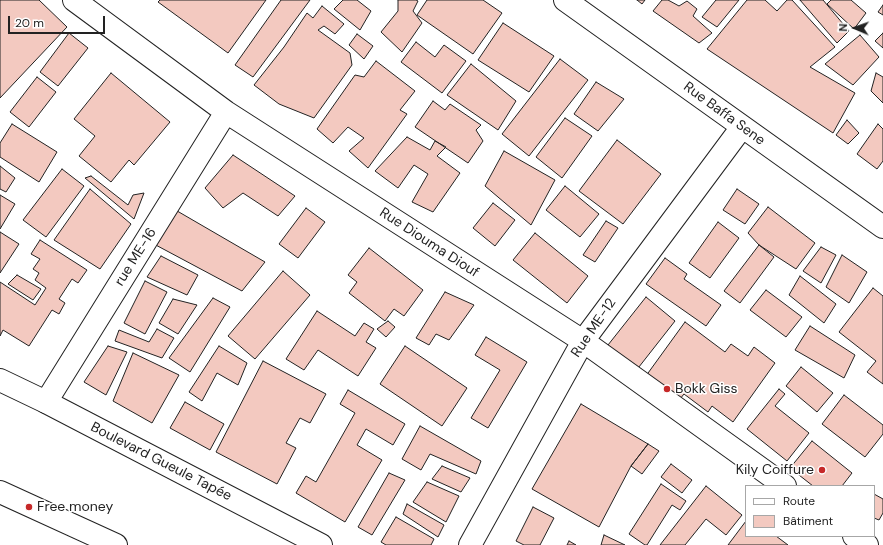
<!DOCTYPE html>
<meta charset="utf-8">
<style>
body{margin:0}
#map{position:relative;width:883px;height:545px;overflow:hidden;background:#fff;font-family:"DM Sans",sans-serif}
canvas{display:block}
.legend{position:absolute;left:745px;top:485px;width:130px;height:52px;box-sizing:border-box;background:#fff;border:1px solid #a7a7a7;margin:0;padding:5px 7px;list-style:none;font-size:12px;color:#222}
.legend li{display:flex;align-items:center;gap:8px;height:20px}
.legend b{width:20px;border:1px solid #a7a7a7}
.north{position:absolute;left:835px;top:8px;width:40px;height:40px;-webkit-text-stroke:3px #fff;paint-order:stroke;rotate:272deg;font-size:11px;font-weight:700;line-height:16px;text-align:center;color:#222}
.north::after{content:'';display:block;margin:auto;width:14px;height:18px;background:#222;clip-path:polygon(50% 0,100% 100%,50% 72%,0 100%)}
.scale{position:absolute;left:8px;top:16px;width:97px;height:18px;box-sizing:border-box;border:2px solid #222;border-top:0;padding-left:5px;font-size:12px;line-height:14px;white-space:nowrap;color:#222;-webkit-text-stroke:3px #fff;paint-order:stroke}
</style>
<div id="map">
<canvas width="883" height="545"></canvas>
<ul class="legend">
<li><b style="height:5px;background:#fff"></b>Route</li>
<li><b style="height:11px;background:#f3c9c0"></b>Bâtiment</li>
</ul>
<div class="north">N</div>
<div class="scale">20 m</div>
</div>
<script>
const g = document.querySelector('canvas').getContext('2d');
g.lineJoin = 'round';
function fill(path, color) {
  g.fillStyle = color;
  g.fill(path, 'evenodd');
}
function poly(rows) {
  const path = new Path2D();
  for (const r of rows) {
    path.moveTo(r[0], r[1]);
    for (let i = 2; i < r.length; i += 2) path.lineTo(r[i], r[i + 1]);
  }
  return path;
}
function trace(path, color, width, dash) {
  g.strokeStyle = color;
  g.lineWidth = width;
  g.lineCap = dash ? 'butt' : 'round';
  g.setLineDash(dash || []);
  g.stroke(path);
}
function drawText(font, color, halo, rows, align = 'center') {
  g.font = font + ' "DM Sans",sans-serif';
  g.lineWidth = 3;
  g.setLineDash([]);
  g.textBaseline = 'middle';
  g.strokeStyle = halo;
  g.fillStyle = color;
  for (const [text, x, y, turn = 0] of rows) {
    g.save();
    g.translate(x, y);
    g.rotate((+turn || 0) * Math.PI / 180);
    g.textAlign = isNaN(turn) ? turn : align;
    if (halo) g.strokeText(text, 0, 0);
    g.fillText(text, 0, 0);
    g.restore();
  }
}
const building = poly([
 [0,0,39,0,67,27,0,98,0,0],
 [160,0,266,0,228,53,158,2,160,0],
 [281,0,310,0,253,77,235,65,281,0],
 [343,0,357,0,371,11,360,30,334,9,343,0],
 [398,0,416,0,418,1,413,11,422,23,402,52,381,32,398,11,398,0],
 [427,0,483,0,502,13,473,54,417,15,427,0],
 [637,0,645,0,642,4,637,0],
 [662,0,668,0,679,6,687,1,697,9,693,16,712,33,699,43,653,11,662,0],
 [716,0,739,0,717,27,702,17,716,0],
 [747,0,765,0,777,11,787,0,792,0,835,47,810,67,855,93,833,133,707,49,747,0],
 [800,0,823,0,849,31,837,43,800,0],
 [831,0,851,0,866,13,854,29,827,4,831,0],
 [883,5,883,15,878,12,883,5],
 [322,6,344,24,335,34,324,26,318,30,350,53,352,65,314,118,279,104,254,85,284,47,307,13,313,18,322,6],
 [503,23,554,56,529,92,478,60,503,23],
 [69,33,88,48,58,86,40,72,69,33],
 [883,33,883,48,875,41,883,33],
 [357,34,373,46,364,59,349,45,357,34],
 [860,35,879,57,853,85,825,64,860,35],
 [416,42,435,57,444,45,466,61,442,93,401,62,416,42],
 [560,59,588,80,529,156,502,134,560,59],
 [376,61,415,91,400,110,407,114,368,168,349,151,364,138,348,127,333,143,317,129,355,75,364,77,376,61],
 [471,64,516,101,498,130,447,95,471,64],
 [111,73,170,122,134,165,129,160,111,182,79,156,95,136,74,119,111,73],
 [876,73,883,77,883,103,871,91,876,73],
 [37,77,56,92,29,127,10,112,37,77],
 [596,82,624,99,598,131,574,114,596,82],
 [433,101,445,110,450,104,481,125,476,130,483,141,468,163,415,127,433,101],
 [565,118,592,136,562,178,536,157,565,118],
 [847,120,859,133,848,144,836,135,847,120],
 [12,124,57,152,39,182,0,157,0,143,12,124],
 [878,124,883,129,883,161,877,169,857,154,878,124],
 [407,137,430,150,435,141,446,147,437,156,460,173,433,212,412,202,428,174,414,165,398,188,375,171,407,137],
 [617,140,661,174,623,224,579,191,617,140],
 [504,151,555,180,531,225,485,186,504,151],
 [233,155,295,196,278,216,243,193,223,208,205,188,233,155],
 [0,166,15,178,6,192,0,189,0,166],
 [62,169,84,186,46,237,23,220,62,169],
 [91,176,128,205,133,195,144,193,134,219,85,178,91,176],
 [565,186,599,214,580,237,546,210,565,186],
 [90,189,131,224,100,269,54,240,90,189],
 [737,189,759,204,745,224,723,210,737,189],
 [0,195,15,204,0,229,0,195],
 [493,203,515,220,495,246,473,228,493,203],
 [768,207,815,243,796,269,759,245,748,233,768,207],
 [172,208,265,262,242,291,152,243,172,208],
 [306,208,325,222,298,258,279,244,306,208],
 [606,221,618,228,595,262,583,255,606,221],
 [718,222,739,238,710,278,689,263,718,222],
 [0,232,19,244,0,273,0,232],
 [535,233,588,276,567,303,513,260,535,233],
 [40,240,87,270,78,283,72,279,59,299,65,303,59,314,52,310,29,346,3,330,0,336,0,282,35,305,46,288,35,280,39,273,33,269,40,259,31,254,40,240],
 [759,245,774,257,740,303,724,291,759,245],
 [821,247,836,255,821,283,803,271,821,247],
 [369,248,423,290,404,316,394,309,385,321,349,293,357,282,348,275,369,248],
 [842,255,867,272,849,303,826,287,842,255],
 [161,256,198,275,187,295,147,277,161,256],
 [665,258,687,274,684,279,721,305,706,326,646,284,665,258],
 [283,271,310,295,255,359,228,336,283,271],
 [17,275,41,289,33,300,8,284,17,275],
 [800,276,836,304,824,323,789,295,800,276],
 [145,281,167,292,145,334,124,323,145,281],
 [873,288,883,296,883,384,867,372,876,361,839,332,873,288],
 [766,290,802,317,786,337,750,310,766,290],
 [445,292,474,305,449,340,436,334,429,345,416,338,445,292],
 [646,297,675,321,635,372,608,345,646,297],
 [213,298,230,307,190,372,169,358,213,298],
 [173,299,197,305,178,334,159,323,173,299],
 [317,311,355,336,364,323,374,329,366,342,376,348,358,376,318,350,304,370,286,359,317,311],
 [388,321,395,327,386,337,377,329,388,321],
 [685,322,725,352,731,344,748,356,754,347,775,363,733,422,712,406,708,412,684,394,676,404,643,380,685,322],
 [810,326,855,355,844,378,795,350,810,326],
 [157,329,174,338,162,358,115,341,119,330,149,342,157,329],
 [486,337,527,362,488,428,471,418,500,370,475,355,486,337],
 [108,346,127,352,106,395,84,382,108,346],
 [219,346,247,363,238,385,217,373,202,401,189,392,219,346],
 [405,346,467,388,442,426,380,384,405,346],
 [133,353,179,375,152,423,113,401,133,353],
 [263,361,326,394,310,423,300,418,286,443,296,448,277,484,216,452,263,361],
 [801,367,833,393,817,412,786,386,801,367],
 [779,389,785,394,775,406,809,433,787,461,747,429,779,389],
 [348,390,405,424,393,445,366,429,357,445,382,460,345,522,296,493,306,476,316,482,355,413,340,404,348,390],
 [844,395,883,425,883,434,865,457,822,424,844,395],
 [185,402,224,424,210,450,170,428,185,402],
 [581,404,648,444,631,466,599,527,532,489,581,404],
 [420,426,481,461,476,474,430,454,421,470,402,459,420,426],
 [812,441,852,473,842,486,813,486,790,468,812,441],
 [648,444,659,451,642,474,631,466,648,444],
 [671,464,692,480,682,493,661,477,671,464],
 [442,466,470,478,461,492,432,479,442,466],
 [389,473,405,480,372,535,358,527,389,473],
 [427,482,459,496,446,522,413,502,427,482],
 [661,484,686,501,680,510,672,505,647,545,645,545,629,534,661,484],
 [706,486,742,515,726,535,706,519,685,545,660,545,706,486],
 [874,494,883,499,883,513,879,520,874,518,874,494],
 [407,504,444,525,438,537,403,514,407,504],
 [533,507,554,518,540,545,524,545,516,541,533,507],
 [396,517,434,539,431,545,386,545,381,542,396,517],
 [746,521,746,536,776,536,788,545,728,545,746,521],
 [604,535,625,545,601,545,604,535],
 [569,541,576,545,567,545,569,541]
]);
fill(building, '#f3c9c0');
trace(building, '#222', 1);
const minor = poly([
 [74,0,226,112,583,341,785,486],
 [565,0,883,227],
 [46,402,226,112],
 [854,536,867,545],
 [470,545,583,341,742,127]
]);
const tertiary = poly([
 [0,380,46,402,321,545],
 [0,492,116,545]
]);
trace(minor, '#222', 24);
trace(tertiary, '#222', 24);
trace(minor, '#fff', 22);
trace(tertiary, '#fff', 22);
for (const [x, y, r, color] of [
 [667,389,4,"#c62828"],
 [822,470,4,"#c62828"],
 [29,507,4,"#c62828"]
]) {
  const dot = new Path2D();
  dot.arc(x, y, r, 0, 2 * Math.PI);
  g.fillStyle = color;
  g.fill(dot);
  trace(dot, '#fff', 1.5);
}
drawText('14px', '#222', '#fff', [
 ["Rue Baffa Sene",724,114,36],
 ["Rue Diouma Diouf",429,243,33],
 ["rue ME-16",136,257,-58],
 ["Rue ME-12",594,328,-56],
 ["Boulevard Gueule Tapée",161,462,27]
]);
drawText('14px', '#222', '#fff', [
 ["Bokk Giss",675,389],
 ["Kily Coiffure",814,470,"right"],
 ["Free money",37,507]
], 'left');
</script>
